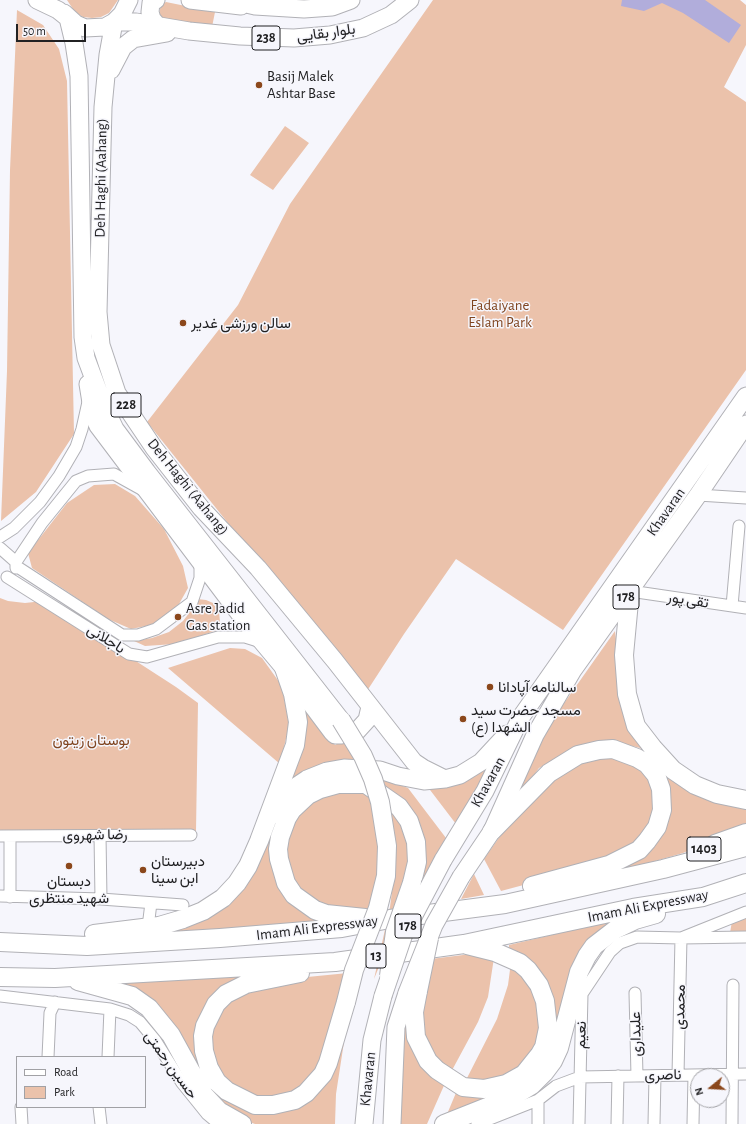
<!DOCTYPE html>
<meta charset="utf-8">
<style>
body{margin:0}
#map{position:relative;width:746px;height:1124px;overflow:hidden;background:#f6f6fc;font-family:"Alegreya Sans",sans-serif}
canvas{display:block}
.legend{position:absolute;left:16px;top:1056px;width:130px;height:52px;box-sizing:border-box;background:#f6f6fc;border:1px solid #a1a1a5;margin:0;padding:5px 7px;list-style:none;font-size:12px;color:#212123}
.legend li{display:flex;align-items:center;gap:8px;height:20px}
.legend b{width:20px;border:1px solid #a1a1a5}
.north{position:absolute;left:690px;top:1068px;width:40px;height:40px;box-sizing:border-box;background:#f6f6fc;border:1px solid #a1a1a5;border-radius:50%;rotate:252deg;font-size:11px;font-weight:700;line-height:16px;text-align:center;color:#212123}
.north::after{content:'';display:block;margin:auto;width:14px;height:18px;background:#8b471b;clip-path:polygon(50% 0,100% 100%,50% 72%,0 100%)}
.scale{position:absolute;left:16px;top:24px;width:70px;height:18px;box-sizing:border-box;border:2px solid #212123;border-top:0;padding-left:5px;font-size:12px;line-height:14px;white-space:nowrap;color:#212123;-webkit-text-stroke:3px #f6f6fc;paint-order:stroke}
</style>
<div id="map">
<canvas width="746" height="1124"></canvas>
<ul class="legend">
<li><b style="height:5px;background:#fff"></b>Road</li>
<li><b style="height:11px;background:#ebc2ab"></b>Park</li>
</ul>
<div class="north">N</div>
<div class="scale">50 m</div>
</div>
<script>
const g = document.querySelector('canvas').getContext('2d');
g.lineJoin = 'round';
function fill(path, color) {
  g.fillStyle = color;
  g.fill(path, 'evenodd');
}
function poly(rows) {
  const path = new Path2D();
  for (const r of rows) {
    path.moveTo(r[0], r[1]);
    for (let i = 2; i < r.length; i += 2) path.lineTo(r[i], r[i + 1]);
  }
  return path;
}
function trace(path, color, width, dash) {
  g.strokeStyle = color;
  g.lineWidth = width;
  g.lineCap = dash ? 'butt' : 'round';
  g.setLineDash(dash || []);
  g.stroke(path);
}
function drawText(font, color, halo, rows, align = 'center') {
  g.font = font + ' "Alegreya Sans",Vazirmatn,sans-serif';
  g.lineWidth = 3;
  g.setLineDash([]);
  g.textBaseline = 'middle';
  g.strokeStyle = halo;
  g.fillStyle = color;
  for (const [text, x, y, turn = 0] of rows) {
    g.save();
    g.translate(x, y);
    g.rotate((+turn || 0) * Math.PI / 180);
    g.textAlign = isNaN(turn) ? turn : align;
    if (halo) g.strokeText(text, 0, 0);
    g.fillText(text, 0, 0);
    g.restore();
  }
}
fill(poly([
 [67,0,118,0,109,13,101,17,92,18,83,17,75,12],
 [433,0,740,0,746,5,746,45,724,87,746,102,746,370,563,630,456,559,404,634,365,694,147,422,238,305,290,204],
 [166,2,215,12,212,27,163,20,159,14,161,5],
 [17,10,43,25,59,49,67,81,74,434,36,492,1,521,7,371,10,170],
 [285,126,309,143,273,190,250,175],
 [115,484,135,496,164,529,183,566,188,588,179,604,156,624,131,629,108,619,32,568,28,553,67,503,94,485],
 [0,598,8,601,25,603,43,601,176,687,198,703,196,831,0,832],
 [197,599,206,600,213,603,219,612,220,622,215,631,175,644,145,646,134,641,152,638,169,632,183,621,193,608],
 [615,631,623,696,648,748,746,805,746,827,683,853,645,864,572,880,616,867,668,820,671,806,668,785,646,753,640,748,609,740,592,742,578,747,539,768,514,804,543,733],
 [230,648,245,649,262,658,282,686,289,726,280,764,168,668],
 [299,695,335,745,346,739,360,764,290,785],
 [507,738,456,824,427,786],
 [597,753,634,760,652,781,655,819,634,847,546,879,501,891,484,859,498,839,545,782],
 [382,778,408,788,446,838,400,925,420,863],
 [371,789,381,860,370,915,312,905,286,871,286,828,312,798,324,792],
 [295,801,281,880,344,920,310,921,220,930,122,934,201,917,280,811],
 [389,802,413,847,383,957,374,979,390,907,394,876,396,842],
 [474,874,484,895,461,899],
 [746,917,746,933,730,933,732,921],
 [619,919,605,931,540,1072,445,1119,458,1088,526,1078,550,1005,509,953,509,945],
 [495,951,488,997,478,1022,450,1074,424,1050,422,987,431,959],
 [511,962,536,988,540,1041,510,1078,465,1082,497,1019,508,985],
 [292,972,211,1004,209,1080,293,1108,346,1029,336,1094,335,1124,255,1124,247,1121,213,1099,172,1026,96,985,135,981],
 [348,973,320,1071,291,1095,255,1100,220,1078,208,1036,228,998,287,979],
 [411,1016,446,1081,427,1124,398,1124,403,1040,407,1018]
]), '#ebc2ab');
fill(poly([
 [622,0,705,0,741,25,729,43,683,13,662,3,644,11,621,6]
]), '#b1addb');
const minor = poly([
 [698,495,746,498],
 [0,537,14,528,40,502,59,476,76,447,82,429,88,402],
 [0,548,16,562,16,568],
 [16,562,42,523,76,481,88,476,114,474,141,489],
 [16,566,122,635,138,635,156,629,192,602,200,578,200,562],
 [7,577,129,654,147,657,218,637,245,637,261,642],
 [630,591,746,608],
 [732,606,739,526],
 [100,835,101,899],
 [0,836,191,835],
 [10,837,10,897],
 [0,896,101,899,183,905],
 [149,919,151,903],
 [635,993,637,1076],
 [0,996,110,1009,129,1015,140,1022,155,1040,182,1083,207,1114,219,1124],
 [48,1057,50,1013,55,1002],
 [108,1057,110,1009],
 [678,1075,681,938,746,937],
 [21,1107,22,1124],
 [99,1107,101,1124],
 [477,1124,538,1100,556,1086,580,1077,746,1074],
 [538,1124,538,1100],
 [579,1124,582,994,610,952,620,943,637,937,681,938,746,912],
 [617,1124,618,1076],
 [654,1124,655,1076],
 [693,1124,694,1075],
 [732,1124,733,985]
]);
const primary = poly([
 [37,0,58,10,68,18,74,43,79,76,83,337,86,358,104,406,115,429,147,472,341,720],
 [156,0,151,3,150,12,152,19,159,27],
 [190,0,241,6],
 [229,0,255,6,304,9,332,7,351,0],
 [410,0,391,15,363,28,330,35,294,38,240,36,189,31,136,22,114,22,108,55,103,107,98,312,101,345,117,393,154,448,201,508,258,568,335,661,414,762,423,768,445,779],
 [64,13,76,24,85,28,105,27,114,22,122,14,129,0],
 [111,70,123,47,133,39,167,33],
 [88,384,93,415,98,426,248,625,284,668,332,732,335,735,341,735,357,731,367,720,370,707],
 [272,815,295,787,307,779,327,771,344,768,380,770,398,776,424,781,445,779,460,775,481,762,507,734],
 [443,860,485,791,521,717,746,396],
 [461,877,492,831,535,735,573,670,698,495,746,424],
 [364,1124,372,1040,383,996],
 [392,1124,396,1027,407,993]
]);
const trunk = poly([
 [630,591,624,655,627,694,636,726,653,748,673,770,695,785,717,794,746,800],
 [492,831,549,773,578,755,599,750,613,749,637,758,647,764,656,775,661,789,662,810,657,827,647,841,639,850,609,865,532,886],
 [715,844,746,833],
 [365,918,326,914,315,910,294,895,286,883,279,859,278,849,280,837,287,818,292,810,308,795,320,789,338,784,366,784,399,807,409,821,416,842,417,862,412,883],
 [94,934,159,926,183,919,203,911,223,898,237,883,248,866,259,841,295,745,298,722,293,694,284,668],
 [0,942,87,946,220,938,342,928,390,919,505,904,663,869,746,847],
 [300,973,246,984,226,994,216,1004,205,1026,203,1036,204,1051,209,1068,217,1082,227,1091,255,1105,273,1105,295,1100,306,1093,323,1074,328,1063,346,1002],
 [0,977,55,978,335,962,464,944,633,908,703,897,746,883],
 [78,981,132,996,149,1008,171,1035,204,1095,219,1111,242,1124],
 [418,991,414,1012,416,1037,428,1061,437,1070,463,1087,484,1089,506,1084,524,1074,540,1054,544,1047,548,1028,545,1001,539,985,528,970,520,963,495,952,467,945],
 [444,1124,512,1097,532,1085,544,1073,553,1061,559,1048,579,972,587,956,594,946,616,929,635,920,656,914]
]);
trace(minor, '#b1b1b6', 13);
trace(primary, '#b1b1b6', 19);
trace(trunk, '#b1b1b6', 20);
trace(minor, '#fff', 11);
trace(primary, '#fff', 17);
trace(trunk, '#fff', 18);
const primaryBridge = poly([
 [407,993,434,925,461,877],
 [383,996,404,934,443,860]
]);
const trunkBridge = poly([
 [341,720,363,756,373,779,380,802,387,846,386,876,378,908,354,970,346,1002],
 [389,976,395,932,412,883],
 [418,991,429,938]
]);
trace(primaryBridge, '#b1b1b6', 19, []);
trace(trunkBridge, '#b1b1b6', 20, []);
trace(primaryBridge, '#fff', 17);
trace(trunkBridge, '#fff', 18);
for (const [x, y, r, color] of [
 [259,85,4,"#8b471b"],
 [183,323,4,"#8b471b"],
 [178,617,4,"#8b471b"],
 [490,687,4,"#8b471b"],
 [463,719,4,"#8b471b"],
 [69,866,4,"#8b471b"],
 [143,870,4,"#8b471b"]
]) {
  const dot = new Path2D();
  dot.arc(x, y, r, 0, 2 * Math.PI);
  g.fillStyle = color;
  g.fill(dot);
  trace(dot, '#f6f6fc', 1.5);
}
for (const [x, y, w] of [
 [266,38,28],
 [126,405,30],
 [626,597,26],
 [704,849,34],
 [408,926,26],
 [376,956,20]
]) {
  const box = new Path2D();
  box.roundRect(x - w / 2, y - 12, w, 24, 3);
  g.fillStyle = '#f6f6fc';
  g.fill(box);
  trace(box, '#212123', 1);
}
drawText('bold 14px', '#212123', null, [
 ["238",266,38],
 ["228",126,405],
 ["178",626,597],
 ["1403",704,849],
 ["178",408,926],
 ["13",376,956]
]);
drawText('15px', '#212123', '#f6f6fc', [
 ["بلوار بقایی",326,33,-8],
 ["Deh Haghi (Aahang)",101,178,-89],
 ["Deh Haghi (Aahang)",188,487,51],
 ["Khavaran",666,512,-55],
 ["تقی پور",688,600,9],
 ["باجلانی",106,639,32],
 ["Khavaran",488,782,-61],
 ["رضا شهروی",95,835,-1],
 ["Imam Ali Expressway",648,906,-11],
 ["Imam Ali Expressway",317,928,-7],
 ["محمدی",680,1007,-89],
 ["علیداری",636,1034,-91],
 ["نعیم",581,1035,-88],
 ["حسین رحمتی",171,1065,54],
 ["ناصری",663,1075,-1],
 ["Khavaran",368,1079,-84]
]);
drawText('15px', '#212123', '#f6f6fc', [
 ["Basij Malek",267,76],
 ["Ashtar Base",267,93],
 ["سالن ورزشی غدیر",191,323],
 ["Asre Jadid",186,608],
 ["Gas station",186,625],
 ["سالنامه آپادانا",498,687],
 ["مسجد حضرت سید",471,710],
 ["الشهدا (ع)",471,727],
 ["دبیرستان",151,861],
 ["ابن سینا",151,878],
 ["دبستان",69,881,"center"],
 ["شهید منتظری",69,898,"center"]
], 'left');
drawText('15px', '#804520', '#f6f6fc', [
 ["Fadaiyane",500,305],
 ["Eslam Park",500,322],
 ["بوستان زیتون",91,740]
]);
</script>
